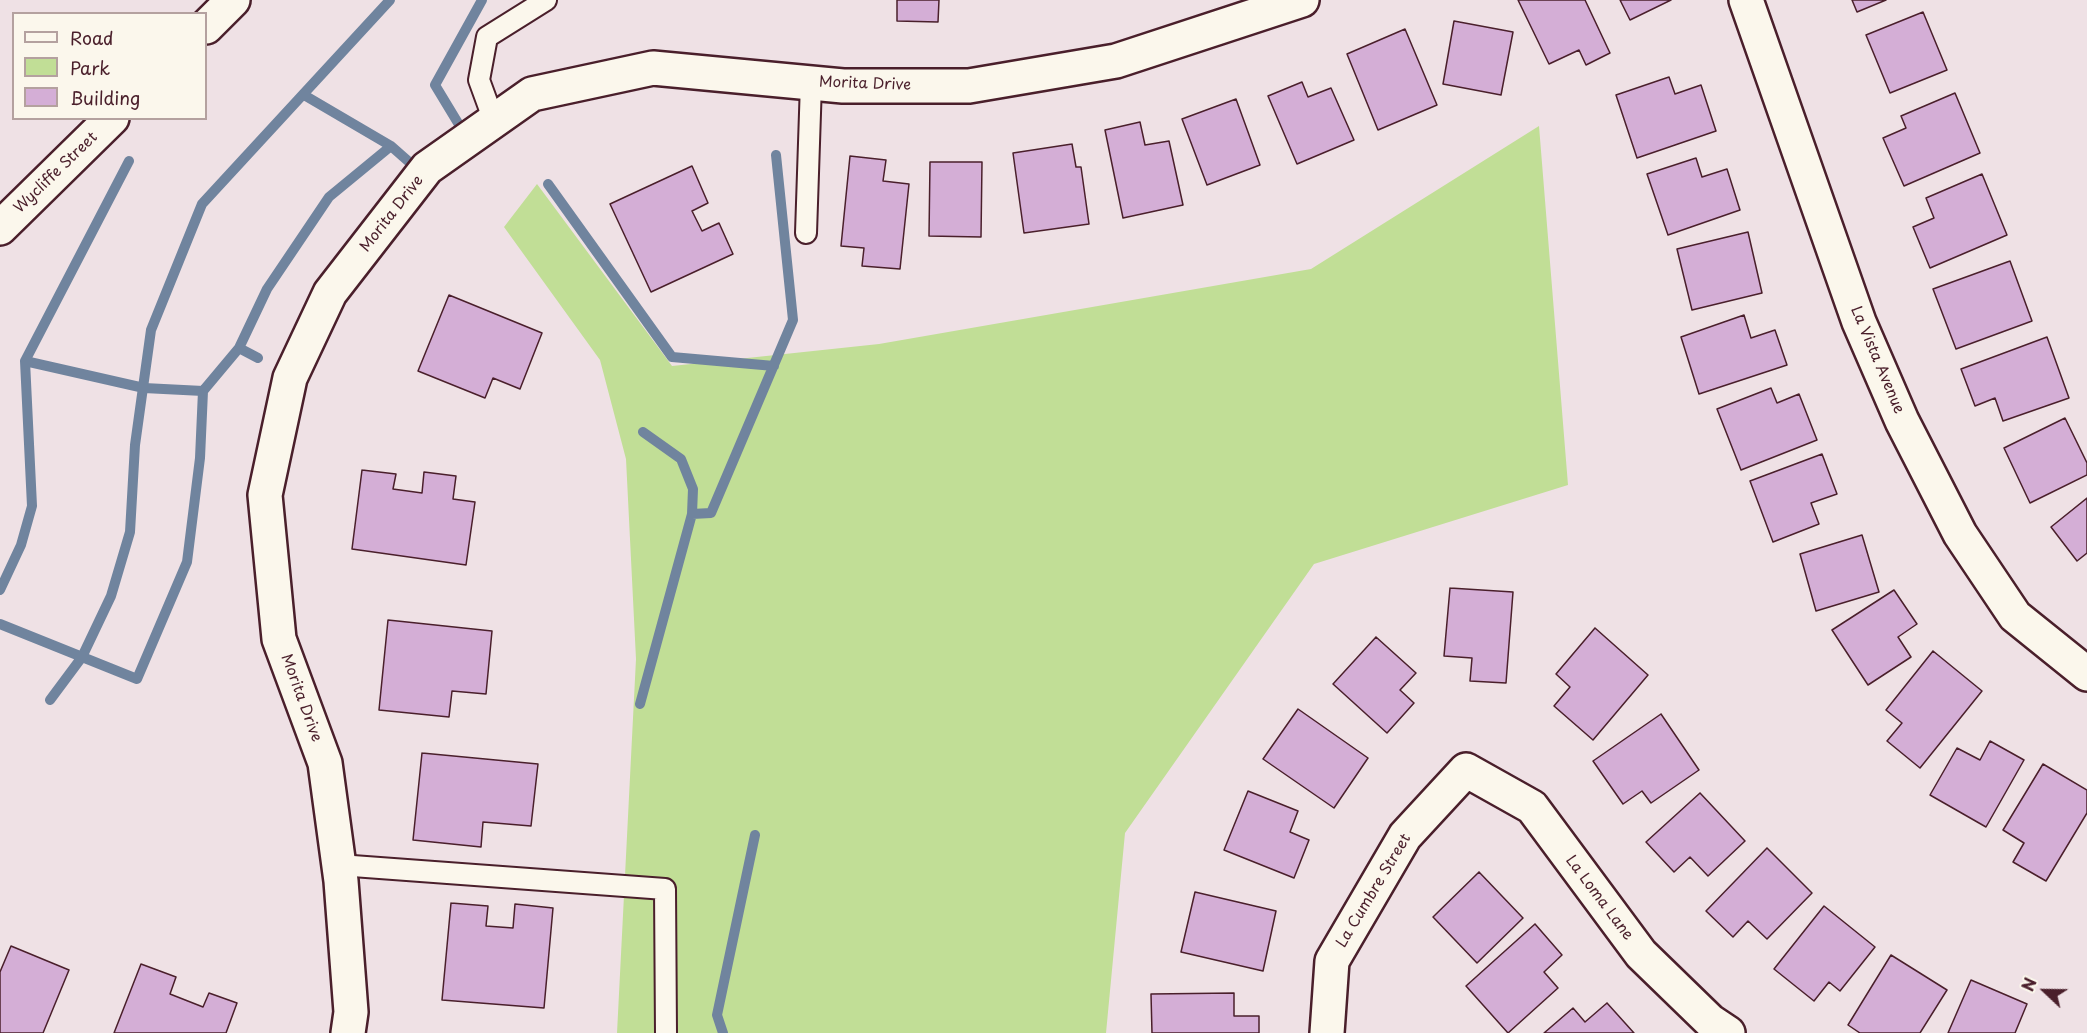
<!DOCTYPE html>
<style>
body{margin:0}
#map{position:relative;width:2087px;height:1033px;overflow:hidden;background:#efe1e5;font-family:"Playpen Sans",sans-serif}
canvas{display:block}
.legend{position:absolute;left:12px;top:12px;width:195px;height:108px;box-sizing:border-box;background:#fbf7ec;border:2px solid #b4a19f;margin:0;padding:8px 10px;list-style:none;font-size:18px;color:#4a1f2b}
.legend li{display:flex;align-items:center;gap:12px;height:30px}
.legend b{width:30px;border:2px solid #b4a19f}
.north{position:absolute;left:2015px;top:961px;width:60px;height:60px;-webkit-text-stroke:4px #fbf7ec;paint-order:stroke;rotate:292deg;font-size:16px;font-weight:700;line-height:24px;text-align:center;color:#4a1f2b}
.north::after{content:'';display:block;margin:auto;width:21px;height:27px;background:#4a1f2b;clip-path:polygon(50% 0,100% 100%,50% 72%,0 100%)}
</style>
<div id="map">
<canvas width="2087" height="1033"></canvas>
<ul class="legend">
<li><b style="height:8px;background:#fbf7ec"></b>Road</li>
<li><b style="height:16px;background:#c1de96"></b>Park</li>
<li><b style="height:16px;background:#d4aed6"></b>Building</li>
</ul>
<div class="north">N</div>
</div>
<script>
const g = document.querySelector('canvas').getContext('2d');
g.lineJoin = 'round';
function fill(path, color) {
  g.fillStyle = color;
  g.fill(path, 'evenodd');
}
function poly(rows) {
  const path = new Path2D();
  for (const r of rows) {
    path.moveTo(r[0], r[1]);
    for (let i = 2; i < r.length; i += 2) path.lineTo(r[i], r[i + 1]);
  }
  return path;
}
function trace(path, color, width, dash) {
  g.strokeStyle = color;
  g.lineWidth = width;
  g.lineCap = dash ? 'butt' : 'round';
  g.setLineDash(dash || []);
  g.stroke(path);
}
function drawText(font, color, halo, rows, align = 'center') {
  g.font = font + ' "Playpen Sans",sans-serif';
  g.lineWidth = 4.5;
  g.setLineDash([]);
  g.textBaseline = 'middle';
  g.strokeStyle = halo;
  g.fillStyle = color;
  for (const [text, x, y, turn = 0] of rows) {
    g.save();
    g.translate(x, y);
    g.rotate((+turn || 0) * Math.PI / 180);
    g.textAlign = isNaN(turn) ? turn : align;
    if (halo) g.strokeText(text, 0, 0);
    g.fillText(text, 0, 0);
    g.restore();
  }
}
fill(poly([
 [1539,126,1568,485,1314,564,1125,833,1106,1033,617,1033,636,659,626,459,600,360,504,227,537,184,672,366,879,344,1311,269]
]), '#c1de96');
trace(poly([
 [304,95,391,146,408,161],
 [458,123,435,85,482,0],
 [548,184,672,357,774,366],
 [239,348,267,289,329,197,391,146],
 [25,361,144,388,203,391],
 [643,432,681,459,693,489,692,514],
 [0,590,21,545,32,506,25,361,129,161],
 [0,624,137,679,187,562,200,458,203,391,239,348,258,358],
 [50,700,82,657,111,596,130,532,135,445,151,330,202,204,390,0],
 [640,704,692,514,711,513,793,320,776,155],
 [723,1033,717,1015,755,835]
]), '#70849e', 10);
const building = poly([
 [897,0,939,0,938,22,897,21,897,0],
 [1518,0,1585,0,1610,53,1586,65,1579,50,1549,64,1518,0],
 [1620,0,1671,0,1630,20,1620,0],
 [1852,0,1886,0,1857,12,1852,0],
 [1923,12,1947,70,1890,93,1866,35,1923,12],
 [1454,21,1513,32,1501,95,1443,84,1454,21],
 [1405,29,1437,105,1378,130,1347,54,1405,29],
 [1669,77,1675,94,1701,85,1716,131,1637,158,1616,95,1669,77],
 [1302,82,1308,97,1331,88,1354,140,1297,164,1268,96,1302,82],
 [1955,93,1980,153,1904,186,1883,138,1906,128,1901,116,1955,93],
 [1236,99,1260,165,1207,185,1182,119,1236,99],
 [1140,122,1145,145,1169,141,1183,205,1123,218,1105,130,1140,122],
 [1072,144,1076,167,1081,167,1089,224,1024,233,1013,153,1072,144],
 [850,156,886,160,883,181,909,184,900,269,862,266,864,248,841,246,850,156],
 [1696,158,1702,177,1727,169,1740,210,1668,235,1647,174,1696,158],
 [930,162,982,162,981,237,929,236,930,162],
 [692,166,708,203,692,211,702,231,719,223,733,254,651,292,610,204,692,166],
 [1982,174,2007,235,1930,268,1913,227,1934,218,1926,198,1982,174],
 [1748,232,1762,293,1692,310,1677,249,1748,232],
 [2010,261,2032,321,1956,349,1933,289,2010,261],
 [449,295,542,333,520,389,493,378,485,398,418,371,449,295],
 [1744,315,1751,338,1775,330,1787,365,1699,394,1681,337,1744,315],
 [2047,337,2069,398,2003,421,1995,398,1975,406,1961,369,2047,337],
 [1771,388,1777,403,1799,394,1817,440,1741,470,1717,409,1771,388],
 [2065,418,2087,463,2087,475,2030,503,2004,448,2065,418],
 [1822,454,1837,494,1811,503,1819,524,1773,542,1750,481,1822,454],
 [362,470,396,474,393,489,422,493,424,472,456,476,453,499,475,502,466,565,352,549,362,470],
 [2087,498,2087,553,2077,561,2051,527,2087,498],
 [1862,535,1879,592,1816,611,1800,554,1862,535],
 [1450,588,1513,592,1506,683,1470,681,1472,658,1444,656,1450,588],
 [1894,590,1917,624,1898,637,1911,657,1868,685,1832,630,1894,590],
 [388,620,492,631,486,694,452,691,449,717,379,710,388,620],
 [1595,628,1648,675,1593,740,1554,706,1570,687,1556,674,1595,628],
 [1376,637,1416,673,1400,690,1414,703,1387,733,1333,684,1376,637],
 [1933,651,1982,691,1920,768,1887,741,1902,723,1886,710,1933,651],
 [1298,709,1368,758,1334,808,1263,759,1298,709],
 [1661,714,1699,770,1651,803,1642,791,1623,804,1593,761,1661,714],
 [1990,741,2024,760,1986,827,1930,795,1957,748,1980,760,1990,741],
 [422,753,538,764,531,826,483,822,481,847,413,840,422,753],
 [2043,764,2087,790,2087,813,2046,881,2013,862,2024,843,2003,830,2043,764],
 [1248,791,1298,811,1290,832,1309,840,1294,878,1224,850,1248,791],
 [1700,793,1745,841,1708,876,1690,857,1674,872,1646,842,1700,793],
 [1767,848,1812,893,1767,939,1748,921,1733,937,1706,911,1767,848],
 [1479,872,1523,918,1477,963,1433,917,1479,872],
 [1195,892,1276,911,1263,971,1181,952,1195,892],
 [451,903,488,906,486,926,513,928,515,904,553,908,544,1008,442,1000,451,903],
 [1824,906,1875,947,1840,991,1829,982,1814,1001,1774,969,1824,906],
 [1535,924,1562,955,1544,972,1558,988,1508,1033,1466,986,1535,924],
 [11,946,69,970,43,1033,0,1033,0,972,11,946],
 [1891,955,1947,990,1920,1033,1860,1033,1848,1025,1891,955],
 [141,964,176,977,170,994,203,1007,209,993,237,1003,226,1033,114,1033,141,964],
 [1971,980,2027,1004,2015,1033,1948,1033,1971,980],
 [1234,993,1234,1016,1259,1016,1259,1033,1152,1033,1151,994,1234,993],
 [1607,1003,1634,1033,1544,1033,1573,1008,1585,1022,1607,1003]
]);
fill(building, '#d4aed6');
trace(building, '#4a1f2b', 1.5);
const lane = poly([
 [494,121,479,80,487,37,546,0],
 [806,233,811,83],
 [339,865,665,889,666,1033]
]);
const street = poly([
 [1746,0,1859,322,1902,421,1960,534,2015,616,2087,674],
 [206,27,233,0],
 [0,228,112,118],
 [348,1033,351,1012,341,881,325,763,279,639,265,495,290,378,330,293,427,168,532,94,653,68,843,86,969,86,1116,61,1302,0],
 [1327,1033,1332,961,1405,836,1466,770,1532,807,1641,954,1710,1021,1728,1033]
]);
trace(lane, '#4a1f2b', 24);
trace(street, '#4a1f2b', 38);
trace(lane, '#fbf7ec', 20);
trace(street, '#fbf7ec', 33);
drawText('15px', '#4a1f2b', '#fbf7ec', [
 ["Morita Drive",865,84,2],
 ["Wycliffe Street",56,173,-44],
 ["Morita Drive",392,214,-52],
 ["La Vista Avenue",1877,360,67],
 ["Morita Drive",301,698,70],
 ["La Cumbre Street",1374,891,-59],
 ["La Loma Lane",1599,898,53]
]);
</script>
